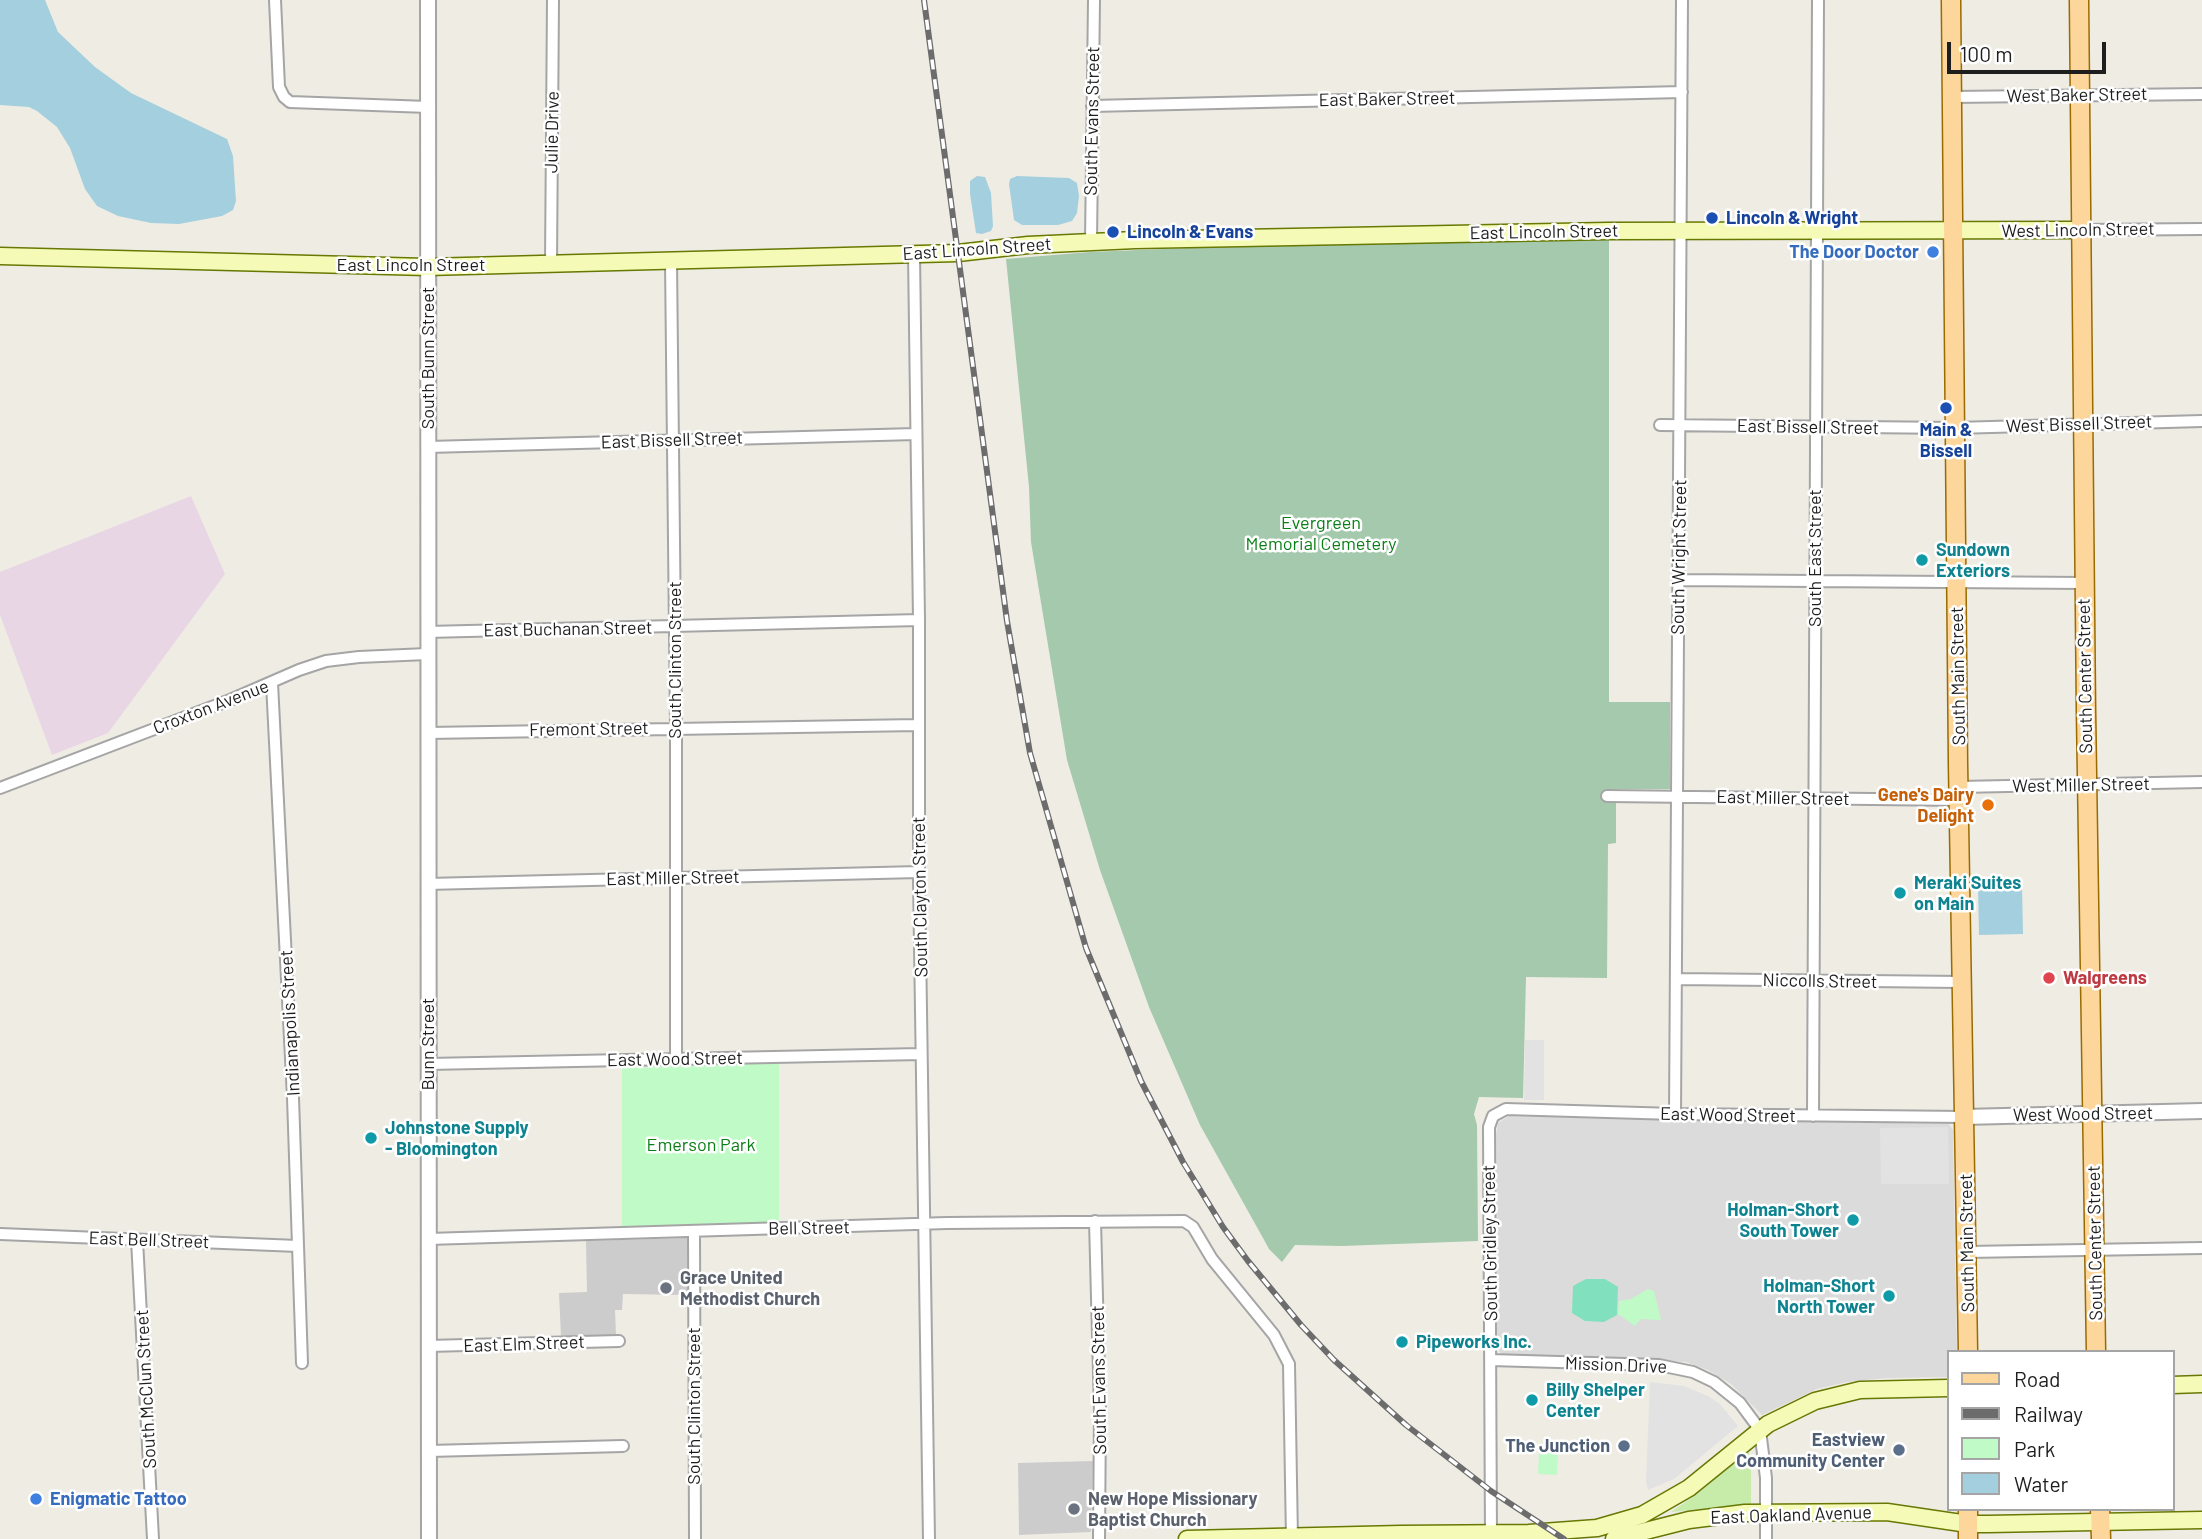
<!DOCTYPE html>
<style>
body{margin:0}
#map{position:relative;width:2202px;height:1539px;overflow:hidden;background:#efece4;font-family:Barlow,sans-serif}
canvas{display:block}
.legend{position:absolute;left:1947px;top:1350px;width:228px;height:161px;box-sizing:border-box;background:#fff;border:2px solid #a5a5a5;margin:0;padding:9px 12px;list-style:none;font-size:21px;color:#1e1e1e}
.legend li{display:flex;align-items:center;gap:14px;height:35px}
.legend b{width:35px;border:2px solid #a5a5a5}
.scale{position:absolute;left:1947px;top:42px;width:159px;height:32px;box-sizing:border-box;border:4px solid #1e1e1e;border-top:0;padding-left:9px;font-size:21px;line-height:24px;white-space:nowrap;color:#1e1e1e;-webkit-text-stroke:5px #fff;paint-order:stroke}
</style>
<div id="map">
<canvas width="2202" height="1539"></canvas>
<ul class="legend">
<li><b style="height:9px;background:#fdd69b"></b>Road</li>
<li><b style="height:9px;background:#6c6c6c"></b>Railway</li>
<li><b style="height:19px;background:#c0fac7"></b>Park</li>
<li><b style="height:19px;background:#a4cfde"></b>Water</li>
</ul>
<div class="scale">100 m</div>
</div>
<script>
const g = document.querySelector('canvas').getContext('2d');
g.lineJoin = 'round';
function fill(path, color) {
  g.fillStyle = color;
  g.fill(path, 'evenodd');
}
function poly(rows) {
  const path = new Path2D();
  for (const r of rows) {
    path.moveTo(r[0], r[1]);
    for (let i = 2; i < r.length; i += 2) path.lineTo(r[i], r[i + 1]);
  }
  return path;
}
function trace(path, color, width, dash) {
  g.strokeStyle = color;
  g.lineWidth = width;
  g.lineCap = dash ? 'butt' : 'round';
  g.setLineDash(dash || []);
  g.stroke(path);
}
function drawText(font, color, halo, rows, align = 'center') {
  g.font = font + ' Barlow,sans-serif';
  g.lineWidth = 5;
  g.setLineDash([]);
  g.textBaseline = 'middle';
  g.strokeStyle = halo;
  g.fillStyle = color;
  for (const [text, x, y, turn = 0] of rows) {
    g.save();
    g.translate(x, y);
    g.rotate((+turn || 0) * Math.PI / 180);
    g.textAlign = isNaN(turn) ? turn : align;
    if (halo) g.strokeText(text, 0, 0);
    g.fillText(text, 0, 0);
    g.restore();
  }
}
fill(poly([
 [1509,1116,1949,1124,1953,1130,1953,1137,1957,1352,1948,1352,1948,1377,1888,1378,1847,1382,1817,1389,1762,1415,1731,1384,1708,1370,1686,1362,1502,1354,1499,1351,1497,1344,1496,1135,1498,1123]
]), '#dcdbdb');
fill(poly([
 [191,496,225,574,108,733,52,755,0,615,0,572]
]), '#e9d6e5');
fill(poly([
 [686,1238,688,1240,687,1295,623,1294,622,1310,615,1310,616,1335,561,1337,559,1293,587,1292,586,1241],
 [1093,1461,1091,1532,1019,1535,1018,1463]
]), '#ccc');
fill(poly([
 [1746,1452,1749,1453,1751,1464,1751,1504,1671,1512,1701,1491]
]), '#c7eba9');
fill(poly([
 [1609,238,1609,702,1670,702,1670,789,1616,789,1616,843,1608,844,1607,978,1526,977,1523,1098,1479,1097,1474,1114,1477,1125,1478,1241,1342,1246,1295,1245,1282,1262,1269,1249,1263,1238,1200,1125,1149,1007,1100,870,1067,760,1031,542,1029,487,1006,259,1090,252,1238,246]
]), '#a5c9ac');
fill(poly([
 [779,1063,779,1223,622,1227,622,1068],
 [1648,1289,1654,1291,1661,1320,1641,1319,1635,1326,1618,1314,1619,1301,1631,1299],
 [1539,1452,1558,1453,1557,1475,1538,1474]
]), '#c0fac7');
fill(poly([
 [1586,1279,1605,1279,1618,1287,1617,1315,1604,1322,1585,1321,1572,1313,1573,1286]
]), '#81e0be');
fill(poly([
 [1525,1040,1544,1040,1544,1100,1524,1100],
 [1948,1127,1949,1184,1881,1184,1880,1128],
 [1650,1382,1684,1386,1708,1396,1720,1404,1738,1426,1674,1479,1648,1490,1646,1482]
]), '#e2e2e2');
fill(poly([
 [0,0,45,0,58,32,95,67,131,93,227,139,233,156,236,201,233,210,222,216,179,224,151,223,118,216,97,206,85,189,70,148,57,127,37,111,29,107,0,105],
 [977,176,985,177,991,193,993,226,991,231,982,234,976,233,970,194,970,181],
 [1017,176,1069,178,1077,183,1079,196,1077,213,1072,221,1058,225,1022,225,1014,220,1009,184,1010,179],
 [2022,885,2023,934,1979,935,1978,887]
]), '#a4cfde');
const minor = poly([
 [275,0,279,87,284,97,290,102,428,107],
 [1953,97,2202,94],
 [1092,106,1682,92],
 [2081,230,2202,229],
 [1091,242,1094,0],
 [914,254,919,620,919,878,929,1539],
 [671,261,676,727,676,1059],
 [551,264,553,0],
 [1660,425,1956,428,2202,421],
 [428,447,916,434],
 [1679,580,2084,583],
 [427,632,919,620],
 [272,683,293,1098,302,1363],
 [428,733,918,725],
 [1959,787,2202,782],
 [0,788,230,700,299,670,326,661,359,657,427,654],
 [1607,796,1960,800],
 [427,884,919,872],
 [1677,979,1962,982],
 [428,1064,921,1054],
 [1675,1114,1682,0],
 [1813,1116,1818,0],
 [1095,1221,1100,1412,1099,1539],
 [694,1232,695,1539],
 [0,1234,298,1246],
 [428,1239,947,1223,1184,1221,1193,1227,1212,1259,1274,1335,1289,1364,1292,1539],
 [137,1240,153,1539],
 [1967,1252,2202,1248],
 [428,1346,619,1341],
 [1491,1360,1659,1365,1693,1372,1714,1382,1740,1403,1760,1430,1766,1478,1766,1539],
 [429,1451,623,1446],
 [1491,1538,1489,1127,1493,1116,1506,1109,1675,1114,1964,1117]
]);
const tertiary = poly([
 [428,0,429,1539],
 [1964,1117,2202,1111]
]);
const secondary = poly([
 [0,256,427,267,958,253,1028,245,1135,240,1608,231,2081,230],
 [2172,1385,2202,1384],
 [1529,1533,1597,1528,1642,1515,1689,1488,1768,1424,1815,1401,1860,1390,1948,1388],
 [1187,1539,1401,1534,1529,1533,1539,1535],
 [1614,1539,1689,1520,1745,1513,1887,1512,1968,1524,1988,1524,2202,1520]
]);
const primary = poly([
 [1951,0,1958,763,1968,1352],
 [2079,0,2086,711,2096,1352],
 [1968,1509,1968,1539],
 [2100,1509,2101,1539]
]);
trace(minor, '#a5a5a5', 14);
trace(tertiary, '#a5a5a5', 18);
trace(secondary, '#677803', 19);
trace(primary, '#996b00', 21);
trace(minor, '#fff', 10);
trace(tertiary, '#fff', 14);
trace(secondary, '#f5fbb7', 16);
trace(primary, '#fdd69b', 18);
const rail = poly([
 [924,0,1007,621,1030,753,1086,948,1141,1081,1183,1162,1223,1227,1248,1261,1301,1325,1334,1360,1406,1425,1491,1491,1564,1539]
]);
trace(rail, '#6c6c6c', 6);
trace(rail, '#fff', 3.5, [10]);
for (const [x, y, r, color] of [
 [1712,218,7,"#1a4fb4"],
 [1113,232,7,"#1a4fb4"],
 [1933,252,7,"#3f7fe0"],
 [1946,408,7,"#1a4fb4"],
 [1922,560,7,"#0f9aa8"],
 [1988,805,7,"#e8710a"],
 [1900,893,7,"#0f9aa8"],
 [2049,978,7,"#e0444e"],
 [371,1138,7,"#0f9aa8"],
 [1853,1220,7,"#0f9aa8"],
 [666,1288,7,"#6b7280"],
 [1889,1296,7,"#0f9aa8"],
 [1402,1342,7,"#0f9aa8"],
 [1532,1400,7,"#0f9aa8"],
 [1624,1446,7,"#5c6f8a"],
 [1899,1450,7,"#5c6f8a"],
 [36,1499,7,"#3f7fe0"],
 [1074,1509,7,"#6b7280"]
]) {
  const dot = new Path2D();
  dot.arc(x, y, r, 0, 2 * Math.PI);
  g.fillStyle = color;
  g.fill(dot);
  trace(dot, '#fff', 2.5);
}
drawText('18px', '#1e1e1e', '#fff', [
 ["West Baker Street",2077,95,-1],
 ["East Baker Street",1387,99,-1],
 ["South Evans Street",1092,121,-89],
 ["Julie Drive",552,132,-89],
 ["West Lincoln Street",2078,230,-1],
 ["East Lincoln Street",1544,232,-1],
 ["East Lincoln Street",977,249,-4],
 ["East Lincoln Street",411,265],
 ["South Bunn Street",428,358,-90],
 ["West Bissell Street",2079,424,-2],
 ["East Bissell Street",1808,427,1],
 ["East Bissell Street",672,440,-2],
 ["South Wright Street",1679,557,-89],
 ["South East Street",1815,558,-90],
 ["East Buchanan Street",568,629,-1],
 ["South Clinton Street",675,660,-90],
 ["South Main Street",1958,676,-91],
 ["South Center Street",2085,676,-91],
 ["Croxton Avenue",211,707,-21],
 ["Fremont Street",589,729,-1],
 ["West Miller Street",2081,785,-1],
 ["East Miller Street",1783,798,1],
 ["East Miller Street",673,878,-1],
 ["South Clayton Street",920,897,-91],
 ["Niccolls Street",1820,981,1],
 ["Indianapolis Street",290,1023,-93],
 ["Bunn Street",428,1044,-90],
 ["East Wood Street",675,1059,-1],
 ["West Wood Street",2083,1114,-1],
 ["East Wood Street",1728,1115,1],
 ["Bell Street",809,1228,-1],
 ["East Bell Street",149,1240,2],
 ["South Gridley Street",1490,1243,-91],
 ["South Main Street",1967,1243,-91],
 ["South Center Street",2095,1243,-91],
 ["East Elm Street",524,1344,-2],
 ["Mission Drive",1616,1365,2],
 ["South Evans Street",1099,1380,-91],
 ["South McClun Street",146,1389,-93],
 ["South Clinton Street",694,1406,-90],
 ["East Oakland Avenue",1791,1515,-2]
]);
drawText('bold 18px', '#164399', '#fff', [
 ["Lincoln & Wright",1726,218],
 ["Lincoln & Evans",1127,232],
 ["Main &",1946,430,"center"],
 ["Bissell",1946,451,"center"]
], 'left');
drawText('bold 18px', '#366cbe', '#fff', [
 ["The Door Doctor",1919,252],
 ["Enigmatic Tattoo",50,1499,"left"]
], 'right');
drawText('18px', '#0a7f17', '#fff', [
 ["Evergreen",1321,523],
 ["Memorial Cemetery",1321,544],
 ["Emerson Park",701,1145]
]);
drawText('bold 18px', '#0d838f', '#fff', [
 ["Sundown",1936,550],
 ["Exteriors",1936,571],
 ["Meraki Suites",1914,883],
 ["on Main",1914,904],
 ["Johnstone Supply",385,1128],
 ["- Bloomington",385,1149],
 ["Holman-Short",1839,1210,"right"],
 ["South Tower",1839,1231,"right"],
 ["Holman-Short",1875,1286,"right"],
 ["North Tower",1875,1307,"right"],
 ["Pipeworks Inc.",1416,1342],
 ["Billy Shelper",1546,1390],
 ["Center",1546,1411]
], 'left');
drawText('bold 18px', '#c56008', '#fff', [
 ["Gene's Dairy",1974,795],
 ["Delight",1974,816]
], 'right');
drawText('bold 18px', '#be3a42', '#fff', [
 ["Walgreens",2063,978]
], 'left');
drawText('bold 18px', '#5b616d', '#fff', [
 ["Grace United",680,1278],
 ["Methodist Church",680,1299],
 ["New Hope Missionary",1088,1499],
 ["Baptist Church",1088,1520]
], 'left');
drawText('bold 18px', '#4e5e75', '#fff', [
 ["Eastview",1885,1440],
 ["Community Center",1885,1461],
 ["The Junction",1610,1446]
], 'right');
</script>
